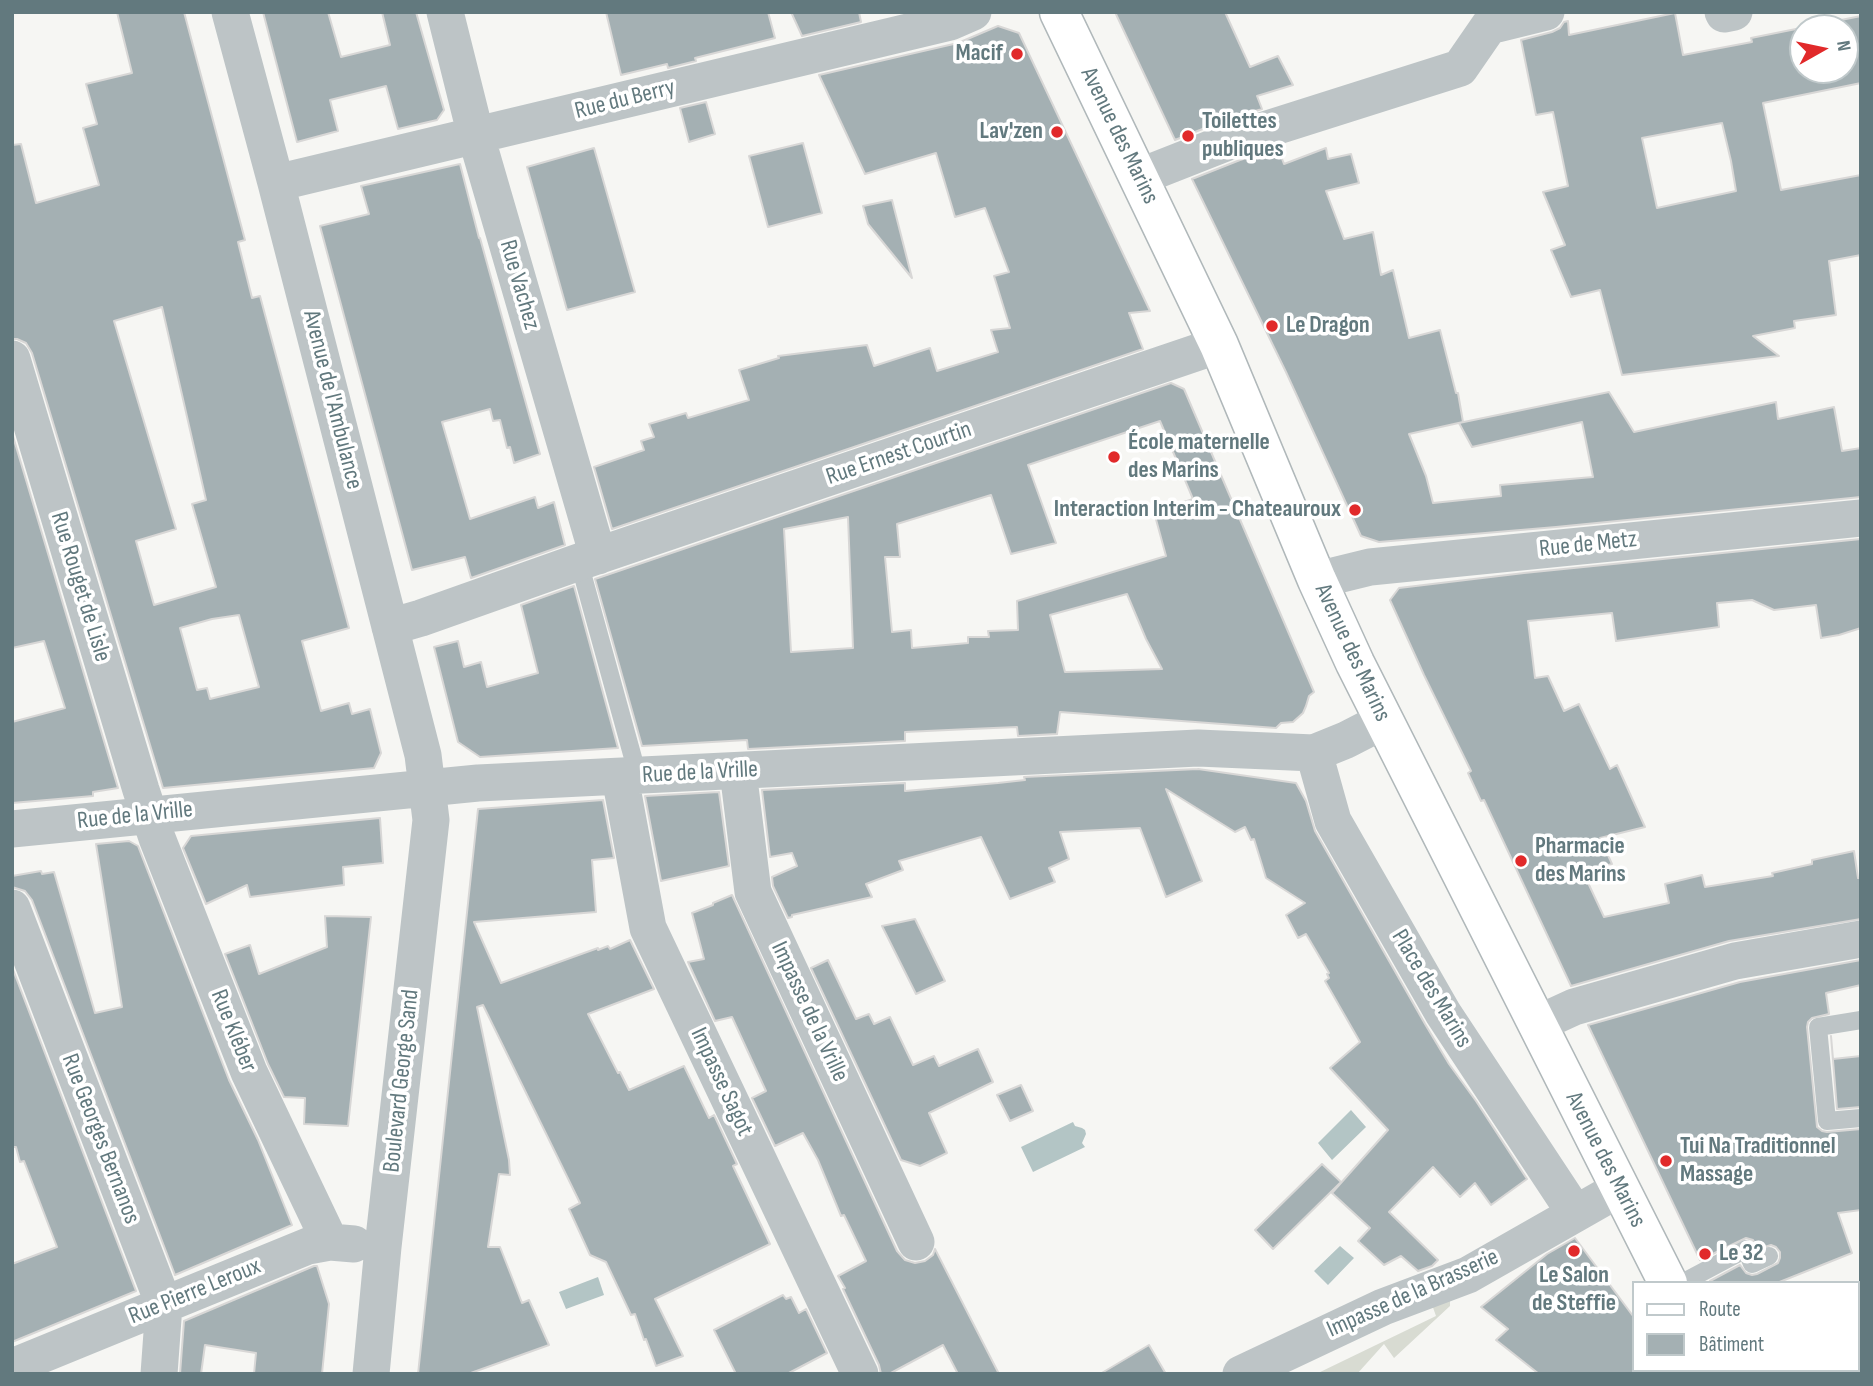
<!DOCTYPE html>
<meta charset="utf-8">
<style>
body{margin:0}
#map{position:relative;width:1873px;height:1386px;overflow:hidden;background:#f6f6f3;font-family:"Sofia Sans Condensed",sans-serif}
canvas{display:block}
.frame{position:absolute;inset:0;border:14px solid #62797e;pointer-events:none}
.legend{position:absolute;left:1632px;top:1281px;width:228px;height:91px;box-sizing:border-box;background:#fff;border:2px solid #c0c9cb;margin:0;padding:9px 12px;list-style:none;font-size:21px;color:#62797e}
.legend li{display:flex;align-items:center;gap:14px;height:35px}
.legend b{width:35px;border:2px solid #c0c9cb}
.north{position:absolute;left:1789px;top:14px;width:70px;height:70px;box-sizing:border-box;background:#fff;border:2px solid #c0c9cb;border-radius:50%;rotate:81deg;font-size:19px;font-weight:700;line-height:28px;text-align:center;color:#62797e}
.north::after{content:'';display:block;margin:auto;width:24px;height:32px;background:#e1292a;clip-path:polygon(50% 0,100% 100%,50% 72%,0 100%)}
</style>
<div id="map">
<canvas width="1873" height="1386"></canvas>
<div class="frame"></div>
<ul class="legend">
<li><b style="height:9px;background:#fff"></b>Route</li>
<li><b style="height:19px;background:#a4b0b3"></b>Bâtiment</li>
</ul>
<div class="north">N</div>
</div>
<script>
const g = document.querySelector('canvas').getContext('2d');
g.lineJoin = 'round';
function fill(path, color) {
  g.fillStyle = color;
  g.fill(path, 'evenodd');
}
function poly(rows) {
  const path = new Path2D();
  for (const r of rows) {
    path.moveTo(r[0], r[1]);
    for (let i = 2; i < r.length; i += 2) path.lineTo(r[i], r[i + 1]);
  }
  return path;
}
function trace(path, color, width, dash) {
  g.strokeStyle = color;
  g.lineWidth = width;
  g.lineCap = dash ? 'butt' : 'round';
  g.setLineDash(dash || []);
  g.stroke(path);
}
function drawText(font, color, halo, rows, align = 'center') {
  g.font = font + ' "Sofia Sans Condensed",sans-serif';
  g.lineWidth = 7;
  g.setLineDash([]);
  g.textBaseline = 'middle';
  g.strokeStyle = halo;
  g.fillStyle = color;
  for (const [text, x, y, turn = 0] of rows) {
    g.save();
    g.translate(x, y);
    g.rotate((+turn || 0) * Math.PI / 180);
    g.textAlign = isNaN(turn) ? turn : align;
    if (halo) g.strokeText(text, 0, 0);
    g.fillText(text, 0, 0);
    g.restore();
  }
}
fill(poly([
 [1430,1299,1450,1300,1450,1306,1394,1358,1384,1344,1357,1374,1316,1374,1436,1316]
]), '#d8dbd2');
fill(poly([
 [1351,1110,1366,1127,1332,1160,1318,1143],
 [1073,1122,1075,1126,1082,1128,1085,1130,1086,1134,1082,1143,1085,1147,1033,1172,1021,1147],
 [1340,1246,1354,1258,1328,1285,1314,1271],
 [598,1277,604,1295,566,1309,559,1292]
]), '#b3c5c5');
const building = poly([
 [117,12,184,12,245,240,238,242,252,298,260,296,349,628,302,641,321,711,349,703,352,714,370,709,381,753,374,768,163,788,32,353,26,343,17,339,12,339,12,145,21,144,36,203,99,185,83,128,97,124,86,84,132,73,117,12],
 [162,307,206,500,192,504,216,587,154,605,136,541,176,529,114,321,162,307],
 [239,615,259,687,210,699,207,688,197,690,180,628,212,619,239,615],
 [263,12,328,12,341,57,390,45,382,12,416,12,444,110,437,120,398,129,386,86,330,100,338,131,297,142,263,12],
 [606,12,768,12,775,38,695,58,696,61,668,68,667,64,621,75,606,12],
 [791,12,859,12,861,22,802,36,791,12],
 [1115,12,1225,12,1250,67,1278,56,1293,85,1257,96,1262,109,1225,120,1175,140,1115,12],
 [1675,13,1683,55,1752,42,1751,38,1861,16,1861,83,1763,103,1781,190,1861,175,1861,255,1829,261,1836,315,1794,321,1795,328,1753,336,1779,356,1622,375,1600,290,1571,297,1551,250,1565,245,1543,192,1568,186,1553,112,1536,115,1521,40,1552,32,1560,28,1564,22,1568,21,1569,35,1675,13],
 [1803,28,1845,28,1845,70,1803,70,1803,28],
 [1722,123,1731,161,1736,191,1657,208,1642,138,1722,123],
 [998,26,1019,33,1150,311,1129,313,1143,349,612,529,594,467,644,450,641,441,654,437,649,424,686,413,688,418,749,400,739,370,779,358,778,356,867,345,874,366,930,348,937,371,998,352,991,330,1010,328,994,276,1009,272,985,208,955,217,936,153,865,174,819,75,958,43,998,26],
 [706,102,715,134,689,142,680,108,706,102],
 [803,143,822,213,768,227,749,156,803,143],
 [594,148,635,292,567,310,527,167,594,148],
 [1278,148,1284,164,1326,148,1328,159,1351,154,1359,183,1326,191,1344,239,1373,232,1381,275,1393,270,1409,338,1440,330,1456,393,1458,393,1463,422,1409,434,1426,476,1433,503,1501,496,1500,485,1593,477,1582,422,1472,447,1459,423,1609,392,1634,432,1776,402,1778,419,1834,407,1842,451,1861,448,1861,497,1556,527,1379,542,1361,536,1286,372,1192,179,1240,160,1278,148],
 [460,164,479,238,480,238,540,454,514,463,510,447,507,448,500,420,493,421,490,409,442,422,470,519,535,497,538,508,554,502,565,545,471,578,465,557,412,570,320,226,369,214,361,186,460,164],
 [892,200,912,278,868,224,863,206,892,200],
 [1171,383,1184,389,1314,692,1309,696,1306,706,1303,713,1293,722,1281,723,1276,728,1060,712,1057,734,1018,736,1017,727,970,729,905,732,905,741,748,749,747,740,642,746,595,579,1171,383],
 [1160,421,1193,499,1154,512,1166,556,1017,601,1018,630,988,631,989,637,968,637,968,643,912,648,911,630,892,632,885,557,900,557,897,524,991,495,1011,554,1056,543,1028,465,1160,421],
 [848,517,853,648,791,652,784,529,848,517],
 [1127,594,1146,639,1162,669,1065,672,1050,615,1127,594],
 [12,433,118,788,93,792,93,796,12,803,12,722,65,708,44,641,12,648,12,433],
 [1861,539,1861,628,1839,635,1821,638,1816,605,1774,610,1752,600,1717,603,1719,627,1616,641,1612,613,1528,621,1535,678,1548,676,1564,711,1579,704,1610,769,1617,765,1645,827,1600,838,1612,864,1583,872,1604,917,1669,903,1665,884,1702,875,1705,887,1773,876,1772,873,1812,864,1812,860,1854,851,1858,878,1861,878,1861,919,1729,941,1571,986,1484,800,1481,801,1468,773,1471,771,1424,675,1390,600,1399,588,1524,573,1861,539],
 [574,586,618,748,480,757,458,742,434,647,458,641,464,667,481,662,487,687,538,673,521,605,574,586],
 [1198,769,1296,783,1306,801,1315,831,1425,1024,1449,1064,1476,1101,1527,1179,1491,1205,1475,1183,1460,1197,1433,1167,1389,1212,1438,1260,1432,1266,1418,1271,1401,1256,1384,1265,1358,1241,1370,1228,1332,1193,1388,1130,1330,1068,1360,1042,1325,981,1329,978,1327,974,1329,973,1306,934,1298,938,1286,915,1305,903,1266,878,1254,839,1251,840,1245,827,1235,832,1166,789,1202,881,1166,897,1140,828,1060,832,1069,859,1049,868,1055,882,1010,899,981,837,899,861,903,870,866,884,872,897,792,915,792,917,788,918,773,886,772,877,797,866,792,853,770,857,762,790,905,783,905,791,998,783,1025,780,1024,777,1198,769],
 [719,792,729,866,661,881,645,796,719,792],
 [603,800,614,858,592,860,596,912,474,922,501,983,598,948,598,950,608,946,610,949,630,940,654,989,588,1014,618,1073,620,1072,629,1090,684,1066,709,1118,714,1115,737,1164,733,1166,770,1244,655,1299,683,1356,656,1366,646,1339,644,1340,635,1314,631,1315,606,1262,590,1255,569,1209,580,1203,483,1005,477,1007,509,1160,510,1175,499,1174,488,1247,500,1247,522,1303,529,1300,549,1345,468,1374,418,1374,478,809,603,800],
 [380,818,383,863,343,867,344,885,250,897,247,885,206,904,183,848,191,836,380,818],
 [129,841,138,846,229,1080,258,1140,292,1225,175,1275,32,900,25,891,12,887,12,876,41,871,42,874,54,872,95,1013,122,1007,96,844,129,841],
 [732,895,897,1251,905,1260,915,1263,925,1261,933,1255,935,1249,999,1374,958,1374,943,1345,889,1374,881,1374,879,1365,843,1289,845,1288,838,1276,866,1261,844,1215,841,1216,818,1160,803,1133,775,1146,752,1098,766,1091,732,1017,715,1021,688,962,704,959,692,913,713,905,713,903,732,895],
 [325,916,371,917,348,1126,304,1124,305,1098,284,1097,268,1064,225,954,250,945,259,974,327,947,325,916],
 [915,919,945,981,916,994,882,926,915,919],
 [828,960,856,1019,869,1014,874,1024,890,1017,913,1065,934,1056,939,1066,978,1049,993,1082,929,1113,947,1153,920,1166,901,1160,811,968,828,960],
 [1861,960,1861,985,1826,993,1829,1014,1812,1018,1808,1022,1807,1027,1817,1127,1822,1131,1827,1132,1861,1129,1861,1210,1838,1213,1852,1253,1777,1283,1711,1283,1710,1281,1740,1265,1746,1273,1752,1275,1757,1274,1778,1263,1780,1258,1780,1252,1776,1247,1771,1245,1758,1249,1753,1240,1746,1238,1700,1260,1588,1025,1740,982,1861,960],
 [12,967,136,1291,12,1342,12,1264,57,1247,24,1161,20,1162,16,1147,12,1147,12,967],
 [1831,1036,1833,1059,1861,1056,1861,1107,1837,1109,1831,1036],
 [1021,1085,1033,1111,1010,1121,997,1095,1021,1085],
 [1322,1164,1341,1182,1273,1249,1255,1230,1322,1164],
 [1575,1238,1633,1316,1633,1374,1539,1374,1496,1340,1508,1329,1481,1307,1547,1254,1575,1238],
 [314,1266,317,1266,329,1304,322,1374,254,1374,256,1353,205,1345,201,1374,180,1374,184,1321,314,1266],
 [783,1295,786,1299,791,1297,799,1313,806,1309,827,1353,787,1374,736,1374,714,1330,783,1295],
 [1149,1345,1166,1374,1100,1374,1149,1345]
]);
fill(building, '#a4b0b3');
trace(building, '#d8d7d6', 2);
const secondary = poly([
 [1059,12,1219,345,1317,580,1355,663,1668,1283],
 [1711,1370,1713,1374]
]);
trace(secondary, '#b0b8ba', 41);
trace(poly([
 [579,562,638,776],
 [1861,1020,1818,1027,1827,1121,1861,1118],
 [1682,1283,1746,1249,1752,1264,1769,1256]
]), '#bdc4c6', 18);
trace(poly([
 [230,12,276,183,423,755,431,820,383,1247,371,1374],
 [445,12,476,136,598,556],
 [1723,12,1724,14,1734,12],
 [1139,177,1233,140,1460,68,1489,26,1546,12],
 [276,183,950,22,973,12],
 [12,359,141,790,157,838,249,1072,330,1242],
 [1317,580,1370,567,1861,518],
 [390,627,421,618,579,562,1219,345],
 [1314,753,1333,821,1443,1013,1575,1213],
 [738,771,753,892,916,1242],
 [620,777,648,928,860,1374],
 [12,829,478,783,1198,748,1314,753,1346,740,1383,721],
 [12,908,164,1305,159,1374],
 [1537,1024,1574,1007,1735,961,1861,939],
 [12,1367,308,1246,330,1242,354,1244],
 [1241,1374,1383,1307,1468,1275,1619,1189]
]), '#bdc4c6', 37);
trace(secondary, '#fff', 38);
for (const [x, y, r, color] of [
 [1017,54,7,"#e1292a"],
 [1057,132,7,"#e1292a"],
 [1188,136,7,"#e1292a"],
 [1272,326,7,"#e1292a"],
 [1114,457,7,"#e1292a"],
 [1355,510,7,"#e1292a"],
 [1521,861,7,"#e1292a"],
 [1666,1161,7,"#e1292a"],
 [1574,1251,7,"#e1292a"],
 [1705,1254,7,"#e1292a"]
]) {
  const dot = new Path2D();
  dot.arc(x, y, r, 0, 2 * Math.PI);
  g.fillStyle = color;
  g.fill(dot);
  trace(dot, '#fff', 2.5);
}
drawText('bold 24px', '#62797e', '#fff', [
 ["Macif",1003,54,"right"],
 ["Toilettes",1202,122],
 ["publiques",1202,150],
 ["Lav'zen",1043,132,"right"],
 ["Le Dragon",1286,326],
 ["École maternelle",1128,443],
 ["des Marins",1128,471],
 ["Interaction Interim - Chateauroux",1341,510,"right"],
 ["Pharmacie",1535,847],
 ["des Marins",1535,875],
 ["Tui Na Traditionnel",1680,1147],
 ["Massage",1680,1175],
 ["Le 32",1719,1254],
 ["Le Salon",1574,1276,"center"],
 ["de Steffie",1574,1304,"center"]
], 'left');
drawText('24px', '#62797e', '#fff', [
 ["Rue du Berry",625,100,-14],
 ["Avenue des Marins",1119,136,64],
 ["Rue Vachez",519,285,74],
 ["Avenue de l'Ambulance",332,400,76],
 ["Rue Ernest Courtin",899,454,-19],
 ["Rue de Metz",1588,545,-6],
 ["Rue Rouget de Lisle",80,587,73],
 ["Avenue des Marins",1352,653,65],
 ["Rue de la Vrille",700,773,-3],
 ["Rue de la Vrille",135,816,-6],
 ["Place des Marins",1431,989,59],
 ["Impasse de la Vrille",809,1012,65],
 ["Rue Kléber",233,1031,68],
 ["Boulevard George Sand",402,1081,-84],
 ["Impasse Sagot",721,1082,65],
 ["Rue Georges Bernanos",100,1139,69],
 ["Avenue des Marins",1605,1160,63],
 ["Rue Pierre Leroux",195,1292,-22],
 ["Impasse de la Brasserie",1413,1294,-24]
]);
</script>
